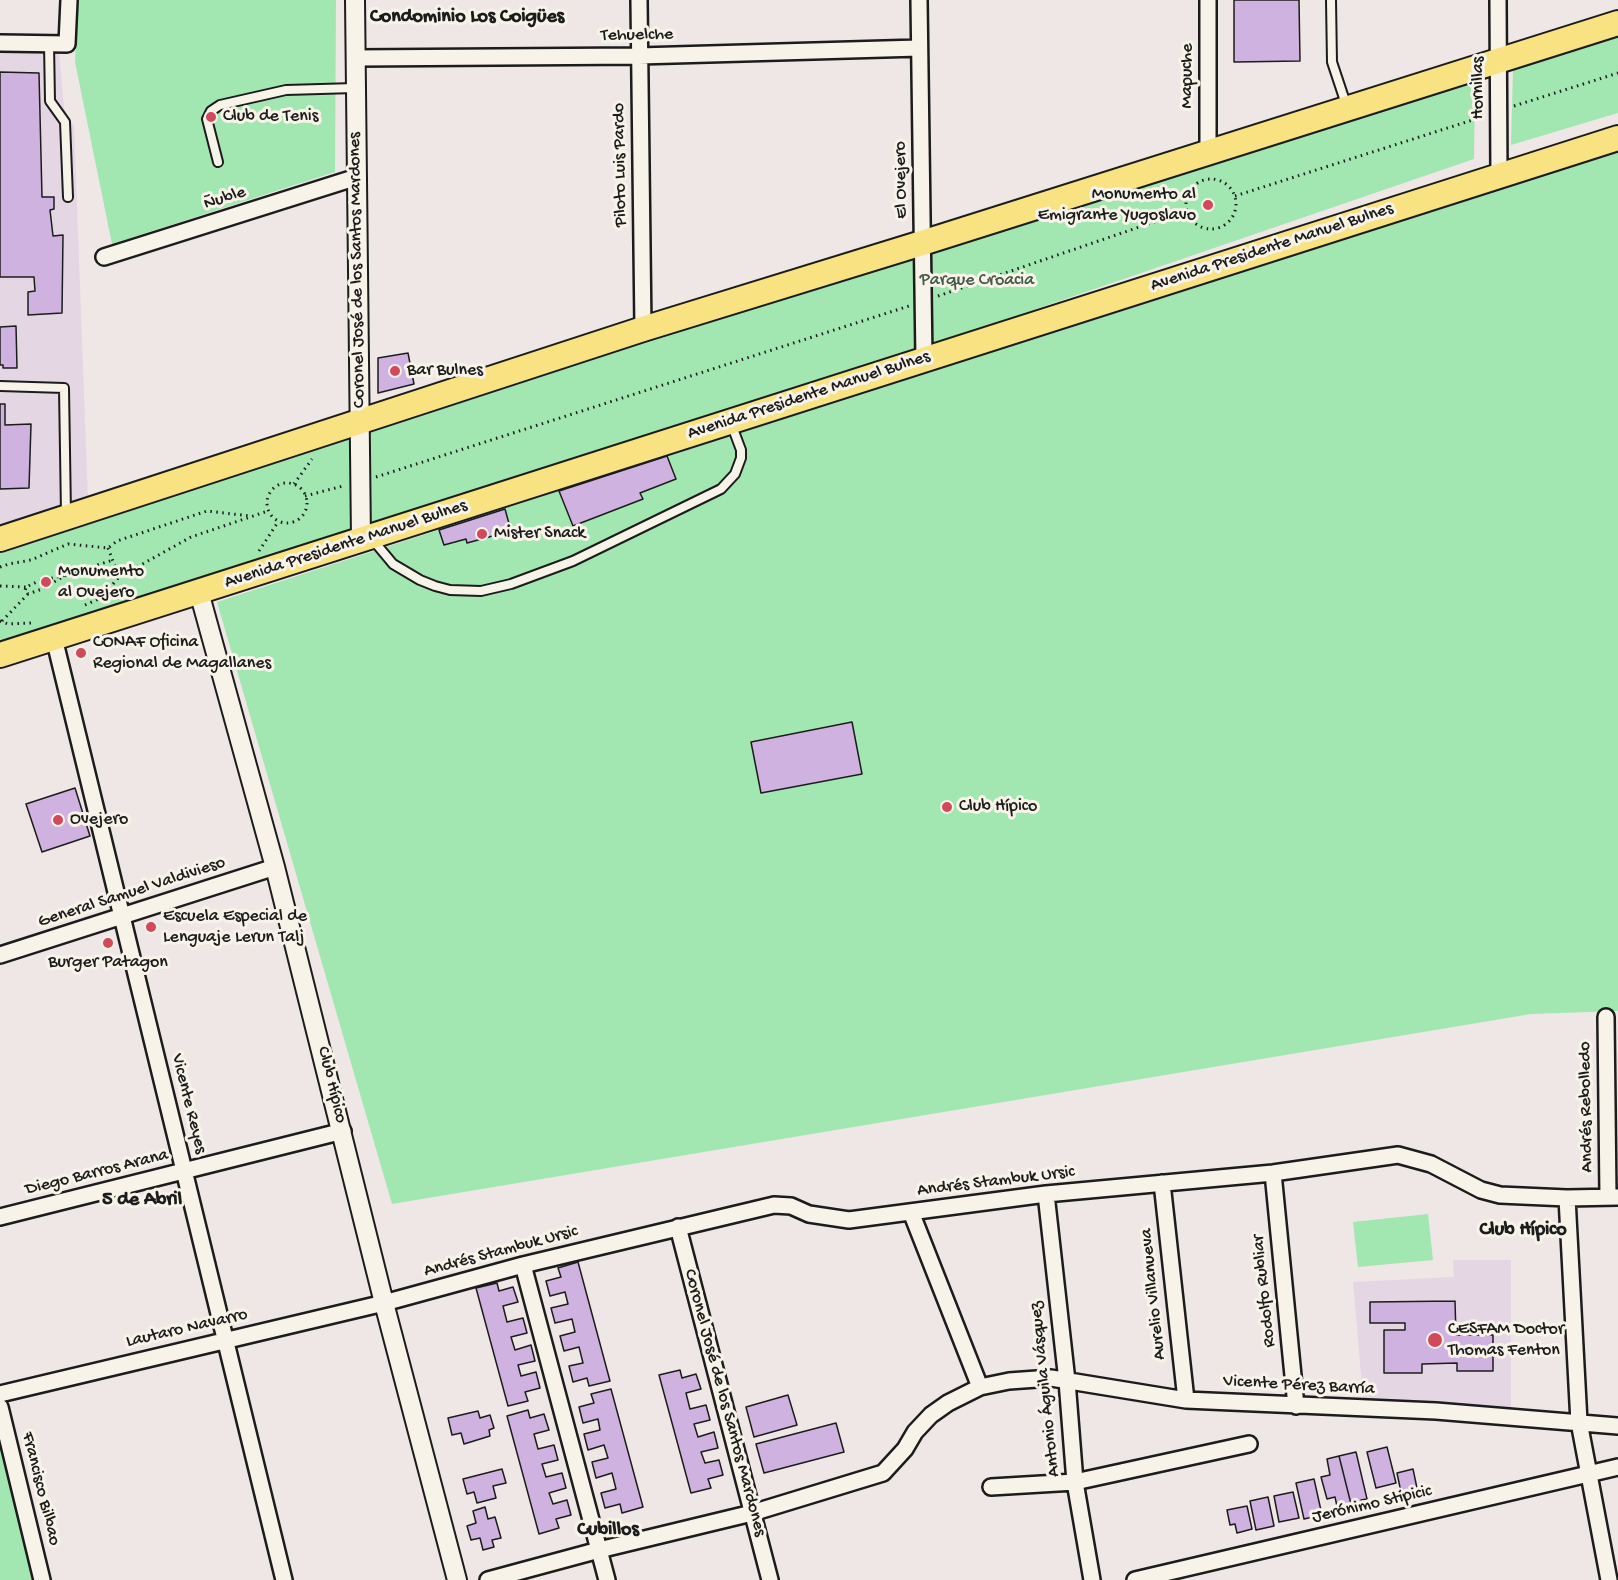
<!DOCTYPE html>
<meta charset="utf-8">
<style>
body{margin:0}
canvas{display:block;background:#efe6e6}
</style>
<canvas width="1618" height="1580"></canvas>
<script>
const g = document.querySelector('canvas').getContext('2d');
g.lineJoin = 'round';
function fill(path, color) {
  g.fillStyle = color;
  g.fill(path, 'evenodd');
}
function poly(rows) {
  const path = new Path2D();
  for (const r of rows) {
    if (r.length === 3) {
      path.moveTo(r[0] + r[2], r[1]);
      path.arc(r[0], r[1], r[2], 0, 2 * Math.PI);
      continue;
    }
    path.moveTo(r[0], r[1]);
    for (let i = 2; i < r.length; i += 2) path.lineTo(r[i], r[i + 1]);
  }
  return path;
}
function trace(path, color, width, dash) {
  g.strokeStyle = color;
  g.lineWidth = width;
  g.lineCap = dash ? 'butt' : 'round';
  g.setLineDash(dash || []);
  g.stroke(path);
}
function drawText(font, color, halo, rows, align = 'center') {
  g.font = font + ' "Gochi Hand",sans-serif';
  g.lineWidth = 6;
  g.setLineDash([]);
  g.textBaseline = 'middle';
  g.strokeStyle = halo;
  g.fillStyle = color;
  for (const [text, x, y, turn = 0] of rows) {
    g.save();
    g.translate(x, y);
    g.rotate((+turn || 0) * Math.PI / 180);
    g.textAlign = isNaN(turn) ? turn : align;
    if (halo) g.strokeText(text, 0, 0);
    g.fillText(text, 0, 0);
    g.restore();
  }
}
fill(poly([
 [59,50,64,108,74,127,88,499,0,528,0,51],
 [1453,1260,1511,1260,1511,1408,1363,1398,1353,1282,1454,1277]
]), '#e5d6e4');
fill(poly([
 [78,0,336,0,335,172,112,244,75,62],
 [1618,33,1618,113,1511,145,1513,68],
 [1475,83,1474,159,931,345,929,248],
 [1618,150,1618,1011,1531,1014,392,1204,217,602,1183,288],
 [913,255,914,349,0,643,0,549],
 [1428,1214,1433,1260,1358,1267,1353,1222],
 [0,1434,34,1580,0,1580]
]), '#a2e7b2');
const building = poly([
 [1234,0,1299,0,1300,61,1234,62,1234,0],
 [0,72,39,73,42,197,54,197,54,209,50,210,53,236,63,235,62,313,28,315,28,292,35,291,34,277,0,277,0,72],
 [16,326,17,368,3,368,3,365,0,365,0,327,16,326],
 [408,353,414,384,378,393,378,358,408,353],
 [0,404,5,404,5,425,31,424,29,488,0,489,0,404],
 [667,456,676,479,640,493,643,499,573,526,559,491,667,456],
 [505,509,511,531,467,543,466,539,444,545,439,530,505,509],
 [852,722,862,774,761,793,751,742,852,722],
 [75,788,90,836,42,852,26,804,75,788],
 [578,1262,610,1381,589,1386,587,1378,573,1382,569,1366,583,1363,579,1347,564,1351,560,1336,575,1332,572,1319,555,1323,551,1308,568,1304,565,1292,550,1296,546,1281,561,1277,558,1268,578,1262],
 [497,1283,499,1291,513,1287,518,1302,503,1306,507,1322,523,1318,527,1333,511,1337,515,1350,531,1345,535,1361,518,1365,521,1376,536,1372,540,1388,525,1392,528,1401,508,1406,476,1288,497,1283],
 [1455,1301,1456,1335,1493,1335,1493,1371,1457,1371,1457,1363,1422,1364,1422,1373,1384,1373,1384,1330,1405,1330,1405,1323,1370,1323,1370,1302,1455,1301],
 [680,1370,682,1378,696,1374,701,1389,686,1393,690,1409,706,1405,710,1420,694,1424,698,1437,714,1432,718,1448,701,1452,705,1463,719,1460,723,1475,708,1479,711,1488,691,1493,659,1375,680,1370],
 [611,1389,643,1507,622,1513,620,1504,605,1508,601,1493,616,1489,612,1473,596,1478,592,1462,608,1458,604,1445,588,1450,584,1434,600,1430,598,1419,583,1423,579,1407,594,1403,591,1394,611,1389],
 [788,1395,797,1425,754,1437,746,1407,788,1395],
 [528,1410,530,1418,544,1414,549,1430,534,1434,538,1449,554,1445,558,1460,542,1464,546,1477,562,1473,566,1488,549,1493,553,1504,567,1500,571,1515,556,1519,559,1528,539,1534,507,1416,528,1410],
 [478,1411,480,1418,490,1415,494,1428,489,1430,490,1436,464,1444,461,1433,452,1435,448,1418,478,1411],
 [836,1423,844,1452,764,1473,756,1444,836,1423],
 [1387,1447,1396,1483,1376,1488,1367,1452,1387,1447],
 [1356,1452,1367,1499,1361,1500,1362,1505,1352,1508,1339,1456,1356,1452],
 [1339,1456,1352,1508,1338,1511,1335,1497,1327,1499,1321,1477,1330,1475,1327,1459,1339,1456],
 [502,1469,506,1483,493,1486,496,1498,477,1503,474,1492,467,1494,463,1479,502,1469],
 [1413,1469,1418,1493,1402,1497,1397,1473,1413,1469],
 [1314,1479,1322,1515,1304,1519,1296,1483,1314,1479],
 [1293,1492,1299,1518,1279,1522,1274,1496,1293,1492],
 [1268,1497,1274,1526,1256,1530,1250,1501,1268,1497],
 [1247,1506,1252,1529,1237,1533,1235,1524,1230,1525,1227,1510,1247,1506],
 [485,1507,488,1519,495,1517,501,1538,492,1540,494,1547,483,1550,480,1538,471,1540,467,1526,476,1523,473,1511,485,1507]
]);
fill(building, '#cfb2df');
trace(building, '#1c1c1c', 1.5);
const service = poly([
 [1331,0,1332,62,1347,107],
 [49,44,50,101,65,122,68,197],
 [218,162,207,119,211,111,220,105,286,90,355,88],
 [0,386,64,388,66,514],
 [373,540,393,564,420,580,435,586,450,590,481,591,511,584,573,561,721,489,735,474,741,458,741,450,732,426]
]);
const minor = poly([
 [639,0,643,329],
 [919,0,924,360],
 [1208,0,1208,151],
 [1498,0,1499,176],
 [0,43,67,44,69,0],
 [356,58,639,56,919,48],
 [104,257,357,177],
 [54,638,284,1580],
 [0,955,275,867],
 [1606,1017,1608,1197],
 [1273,1173,1296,1406],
 [1162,1183,1186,1400],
 [1046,1194,1067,1381,1075,1482,1092,1580],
 [1567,1198,1579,1422,1609,1580],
 [911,1212,980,1387],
 [0,1217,343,1131],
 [678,1227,770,1580],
 [523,1265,607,1580],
 [0,1394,384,1303,523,1265,774,1205,791,1206,809,1214,849,1220,1046,1194,1273,1173,1398,1155,1431,1164,1481,1190,1500,1195,1567,1198,1618,1197],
 [0,1407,42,1580],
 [991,1487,1075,1482,1249,1444],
 [488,1580,599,1550,752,1513,883,1473,905,1449,915,1432,931,1415,948,1403,980,1387,1009,1381,1051,1378,1186,1400,1436,1411,1618,1426],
 [1135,1580,1618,1467]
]);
const tertiary = poly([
 [355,0,361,540],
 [199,592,275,867,384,1303,457,1580]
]);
const primary = poly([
 [0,539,643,329,922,243,1618,23],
 [0,655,1618,138]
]);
trace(service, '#1c1c1c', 12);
trace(minor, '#1c1c1c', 20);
trace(tertiary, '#1c1c1c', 22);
trace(primary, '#1c1c1c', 28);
trace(poly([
 [1514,106,1618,73],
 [1211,204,25],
 [1235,196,1485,116],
 [938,296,1186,211],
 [376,477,909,306],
 [287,503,20],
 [294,484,312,459],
 [305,496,343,486],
 [108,548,119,577],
 [259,551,278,522],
 [0,567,9,564,31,560,68,544,108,548,117,541,207,511,250,516],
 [66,575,42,589,28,594,25,591,26,587,39,581,66,575,113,560],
 [0,586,26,587],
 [85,605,101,598,119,577,191,537,268,511],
 [0,621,8,624,31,623],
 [2,621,28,594]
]), '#1c1c1c', 3, [1.5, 4.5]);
trace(service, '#f7f3e8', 8);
trace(minor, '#f7f3e8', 15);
trace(tertiary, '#f7f3e8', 18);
trace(primary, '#f8e281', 24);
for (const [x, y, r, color] of [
 [211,117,6,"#d1495b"],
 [1208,205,6,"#d1495b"],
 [395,371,6,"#d1495b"],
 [482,534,6,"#d1495b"],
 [46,582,6,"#d1495b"],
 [81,653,6,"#d1495b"],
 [947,807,6,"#d1495b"],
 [58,820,6,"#d1495b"],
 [151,927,6,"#d1495b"],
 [108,943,6,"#d1495b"],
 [1435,1340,8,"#d1495b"]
]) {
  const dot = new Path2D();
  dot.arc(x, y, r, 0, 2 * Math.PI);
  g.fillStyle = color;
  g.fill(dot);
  trace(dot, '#f7f3e8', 2);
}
drawText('18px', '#1c1c1c', '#f7f3e8', [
 ["Tehuelche",637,36,-1],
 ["Mapuche",1188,76,-90],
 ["Hornillas",1479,88,-90],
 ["Piloto Luis Pardo",621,165,-91],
 ["El Ovejero",902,180,-91],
 ["Ñuble",225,199,-18],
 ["Avenida Presidente Manuel Bulnes",1272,248,-18],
 ["Coronel José de los Santos Mardones",358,270,-91],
 ["Avenida Presidente Manuel Bulnes",809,396,-18],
 ["Avenida Presidente Manuel Bulnes",346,545,-18],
 ["General Samuel Valdivieso",132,893,-18],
 ["Club Hípico",331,1085,76],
 ["Vicente Reyes",188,1104,76],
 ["Andrés Rebolledo",1587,1107,-91],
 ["Diego Barros Arana",97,1173,-14],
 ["Andrés Stambuk Ursic",996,1182,-7],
 ["Andrés Stambuk Ursic",501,1252,-15],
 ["Rodolfo Rubliar",1265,1291,-96],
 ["Aurelio Villanueva",1154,1294,-96],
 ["Lautaro Navarro",187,1329,-13],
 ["Vicente Pérez Barría",1299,1386,3],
 ["Antonio Águila Vásquez",1046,1389,-96],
 ["Coronel José de los Santos Mardones",724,1403,75],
 ["Francisco Bilbao",40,1489,76],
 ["Jerónimo Stipicic",1372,1505,-13]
]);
drawText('18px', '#1c1c1c', '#f7f3e8', [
 ["Club de Tenis",223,117],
 ["Monumento al",1196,195,"right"],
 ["Emigrante Yugoslavo",1196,216,"right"],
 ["Bar Bulnes",407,371],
 ["Mister Snack",494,534],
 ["Monumento",58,572],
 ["al Ovejero",58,593],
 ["CONAF Oficina",93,643],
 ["Regional de Magallanes",93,664],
 ["Club Hípico",959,807],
 ["Ovejero",70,820],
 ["Escuela Especial de",163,917],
 ["Lenguaje Lerun Talj",163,938],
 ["Burger Patagon",108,963,"center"],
 ["CESFAM Doctor",1448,1330],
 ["Thomas Fenton",1448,1351]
], 'left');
drawText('18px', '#445949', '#f7f3e8', [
 ["Parque Croacia",977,281]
]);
drawText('bold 20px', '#1c1c1c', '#f7f3e8', [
 ["Condominio Los Coigües",467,18],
 ["5 de Abril",142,1201],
 ["Club Hípico",1523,1231],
 ["Cubillos",608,1531]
]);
</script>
